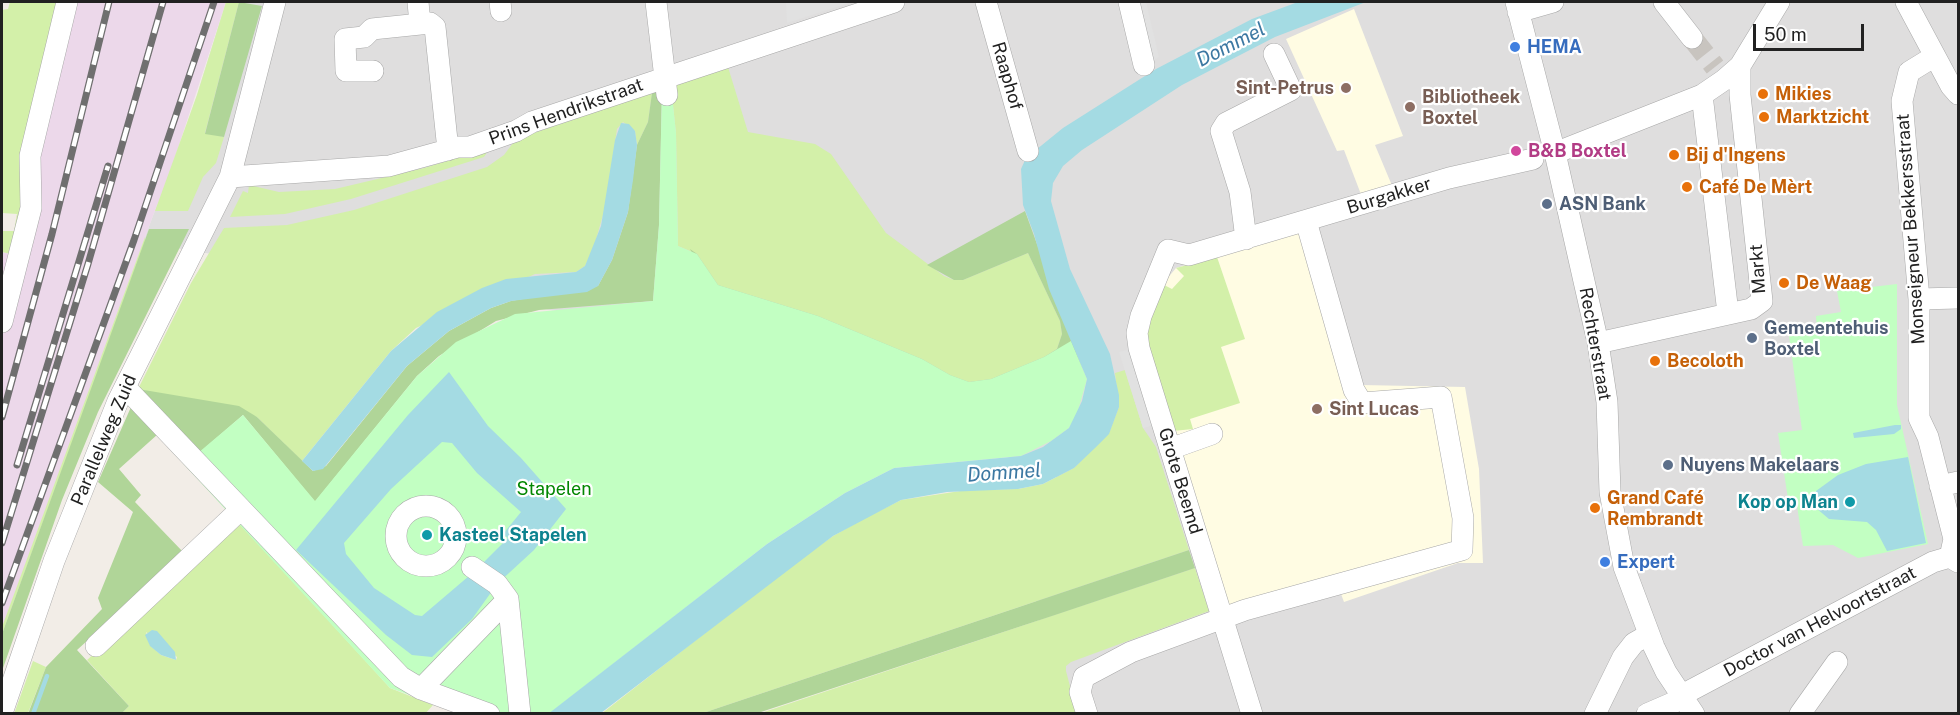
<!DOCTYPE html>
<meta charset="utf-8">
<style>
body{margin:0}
#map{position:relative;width:1960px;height:715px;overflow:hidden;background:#f2ede7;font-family:"Public Sans",sans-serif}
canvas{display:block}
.frame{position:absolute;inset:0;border:3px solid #212121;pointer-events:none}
.scale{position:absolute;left:1753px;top:24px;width:111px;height:27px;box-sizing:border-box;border:3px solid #212121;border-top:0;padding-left:8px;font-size:18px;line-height:21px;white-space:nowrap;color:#212121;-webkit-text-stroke:4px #fff;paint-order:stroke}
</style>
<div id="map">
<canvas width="1960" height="715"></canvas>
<div class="frame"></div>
<div class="scale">50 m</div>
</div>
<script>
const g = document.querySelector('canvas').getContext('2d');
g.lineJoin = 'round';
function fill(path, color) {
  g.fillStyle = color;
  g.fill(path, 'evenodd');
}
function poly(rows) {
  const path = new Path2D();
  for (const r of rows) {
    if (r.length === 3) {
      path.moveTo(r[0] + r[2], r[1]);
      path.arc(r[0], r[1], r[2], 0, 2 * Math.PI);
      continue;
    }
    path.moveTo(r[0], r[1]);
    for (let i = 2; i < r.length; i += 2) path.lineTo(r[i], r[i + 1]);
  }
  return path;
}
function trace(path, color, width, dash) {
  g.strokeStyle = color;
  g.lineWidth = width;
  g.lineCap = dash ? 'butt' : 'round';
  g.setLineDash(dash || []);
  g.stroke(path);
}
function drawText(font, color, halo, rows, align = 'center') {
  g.font = font + ' "Public Sans",sans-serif';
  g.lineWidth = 4.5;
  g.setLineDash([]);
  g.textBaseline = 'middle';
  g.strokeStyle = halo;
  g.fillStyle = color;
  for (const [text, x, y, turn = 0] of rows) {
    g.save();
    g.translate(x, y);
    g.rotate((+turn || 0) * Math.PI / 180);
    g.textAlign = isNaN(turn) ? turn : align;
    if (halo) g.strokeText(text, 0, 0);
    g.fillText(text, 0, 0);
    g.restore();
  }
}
fill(poly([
 [226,2,1958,2,1958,713,1054,713,1036,601,1163,522,726,339,145,243,145,237,157,205,161,200,197,95]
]), '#dfdede');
fill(poly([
 [61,2,226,2,161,200,157,205,145,237,145,243,2,634,2,252,11,254,21,188]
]), '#ecd8ea');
fill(poly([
 [1354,9,1403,136,1375,145,1393,188,1362,197,1344,150,1337,151,1286,39],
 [1314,229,1361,385,1465,387,1479,469,1483,563,1458,563,1344,602,1338,586,1233,619,1173,431,1146,328,1166,280,1176,268]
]), '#fffce3');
fill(poly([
 [10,2,62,2,11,254,2,252,2,231,14,231,17,214,2,213,2,10,8,9],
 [226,2,239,2,205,133,224,137,216,163,203,177,188,211,155,211,197,95],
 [728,67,748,132,815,144,831,154,886,233,944,276,954,280,963,280,1028,253,1060,321,1062,334,1057,349,1044,357,991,379,969,382,950,375,922,359,818,316,718,285,697,254,678,246,676,133,671,86],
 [652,93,648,122,637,145,635,131,623,122,617,129,605,208,593,250,585,266,576,272,535,274,416,328,391,351,302,461,257,417,138,389,191,283,224,228,287,225,354,210,487,167,504,155,516,139],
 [490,148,484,157,351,199,285,214,230,217,243,191,248,193,249,185,279,192,335,189,424,168],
 [145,237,145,243,2,634,2,627],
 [1217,257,1245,339,1221,347,1240,403,1190,419,1193,429,1173,431,1147,350,1146,328,1164,285,1172,289,1184,276,1176,268],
 [1125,370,1143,428,1156,447,1189,550,703,713,601,714,792,565,833,536,863,519,901,500,967,490,1018,489,1043,484,1074,468,1109,433,1119,407,1115,373],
 [241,524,390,688,433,705,425,714,122,713,129,706,87,660],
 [146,632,177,657,176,660,161,655,150,645],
 [1195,568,1209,611,1071,662,1066,666,1066,671,1077,713,758,714],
 [33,661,46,667,28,713,14,714]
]), '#d3f0a9');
fill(poly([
 [239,2,262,6,224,137,205,134],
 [662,89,659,225,653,301,539,310,496,321,439,356,417,376,315,502,243,415,198,454,138,389,239,406,257,417,313,471,326,466,407,366,449,331,491,308,511,301,598,286,612,260,628,212,637,145,648,122,652,93],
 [1025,211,1082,368,968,412,724,314,690,249,697,254,718,285,818,316,922,359,950,375,969,382,991,379,1044,357,1057,349,1062,334,1060,321,1028,253,963,280,954,280,927,265],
 [149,229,189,229,98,412,62,500,2,671,2,634],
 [131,407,158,434,119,469,141,495,135,502,184,553,77,650,129,706,122,713,28,714,46,667,102,609,98,598,133,512,98,482],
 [1189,550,1195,568,1061,613,758,713,703,713]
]), '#b0d598');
fill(poly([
 [671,86,676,133,678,246,697,254,718,285,818,316,922,359,950,375,969,382,991,379,1044,357,1071,341,1087,379,1077,414,1069,428,1051,441,1021,456,894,468,845,493,767,544,549,714,461,713,390,688,131,407,198,453,243,415,315,501,417,376,456,342,515,314,653,301,659,225,662,89],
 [1897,284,1897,405,1928,544,1858,558,1833,545,1803,546,1796,499,1788,499,1778,433,1802,430,1789,336,1817,333,1816,316,1841,312,1837,291]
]), '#c2ffc2');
fill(poly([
 [786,2,852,2,787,23],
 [1135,2,1146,2,1159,57,1149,63],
 [1131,349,1154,425,1143,428,1119,352]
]), '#e1e1e1');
fill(poly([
 [1298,2,1366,2,1275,37,1182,85,1082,150,1063,166,1053,183,1051,201,1070,269,1110,354,1119,395,1119,407,1109,434,1095,448,1074,468,1043,484,1018,489,947,492,901,500,833,536,601,713,548,714,767,544,845,493,894,468,1021,456,1043,447,1069,428,1082,401,1087,379,1049,289,1034,234,1023,205,1021,169,1026,158,1063,128,1156,69,1252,19],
 [621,123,629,124,635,131,637,145,633,180,628,212,612,260,598,286,587,292,511,301,491,308,449,331,407,366,323,469,313,471,302,461,391,351,437,312,482,288,506,279,576,272,585,266,601,226,615,140],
 [449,372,488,426,521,458,566,509,534,550,497,584,472,619,432,657,412,655,386,635,296,550,408,415],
 [442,442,452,443,477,473,521,512,503,534,508,538,476,570,422,616,415,615,374,588,346,554,344,543,391,489],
 [1895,425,1901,425,1901,429,1894,434,1854,438,1853,433],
 [1908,457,1926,543,1887,551,1876,530,1867,522,1829,519,1816,508,1816,491,1838,475,1866,464],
 [152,630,157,631,175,652,176,660,161,655,150,646,145,635]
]), '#a4dbe3');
trace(poly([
 [33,714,47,676]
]), '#a4dbe3', 4.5);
trace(poly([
 [1692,38,1715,67]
]), '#c8c4bf', 21, [21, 10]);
const minor = poly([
 [418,2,420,24],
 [500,2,501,11],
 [656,2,667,95],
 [986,2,1028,151],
 [1129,2,1144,65],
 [1516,2,1555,153,1598,343,1607,402,1610,492,1624,567,1654,647,1666,672,1694,714],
 [1664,2,1692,38],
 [1906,2,1951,86,1958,94],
 [1518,12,1553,2],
 [1935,56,1909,72,1902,101,1919,299,1919,418,1928,437,1954,539,1950,557],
 [373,71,346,71,345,39,364,37,372,29,430,23,435,27,448,150],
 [1702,95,1728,313],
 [1555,153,1702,95,1724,80,1740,66,1779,2],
 [230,177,389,166,458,147,470,147,516,131,532,122,894,2],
 [1246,239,1240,192,1221,131,1226,123,1291,90,1274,54],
 [1919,299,1958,298],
 [2,322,31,208,30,156,67,2],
 [1598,343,1751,309,1762,301,1740,95,1740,66],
 [125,387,401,677,421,689,489,714],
 [1170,449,1212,434],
 [1940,486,1958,482],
 [426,536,30],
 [472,567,497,584,508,599],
 [508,599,520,714],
 [96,646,241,509],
 [421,689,508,599],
 [1682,695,1933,562,1950,557,1958,562],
 [2,713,54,561,118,401,230,177,275,2],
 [1087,714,1080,692,1084,677,1131,652,1245,610,1462,550,1463,518,1441,397,1362,403,1354,390,1306,221],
 [1252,714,1139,348,1137,333,1141,316,1168,250,1189,255,1449,178,1533,159],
 [1595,714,1623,657,1634,643,1648,635],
 [1647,714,1684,698],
 [1800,714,1837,662]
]);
trace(minor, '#a8a8a8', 22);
trace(minor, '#fff', 21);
const rail = poly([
 [2,417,52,234,109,2],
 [17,465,108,166],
 [2,543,88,264,163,2],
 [2,603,134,240,214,2]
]);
trace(rail, '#6f6f6f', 7);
trace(rail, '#fff', 4.5, [14]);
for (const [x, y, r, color] of [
 [1515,47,6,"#3f7fe0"],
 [1346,88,6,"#8d6e63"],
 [1763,94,6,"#e8710a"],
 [1410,107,6,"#8d6e63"],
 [1764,117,6,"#e8710a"],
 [1516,151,6,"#d1479c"],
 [1674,155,6,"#e8710a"],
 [1687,187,6,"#e8710a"],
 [1547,204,6,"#5c6f8a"],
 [1784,283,6,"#e8710a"],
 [1752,338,6,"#5c6f8a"],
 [1655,361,6,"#e8710a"],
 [1317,409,6,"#8d6e63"],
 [1668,465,6,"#5c6f8a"],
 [1850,502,6,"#0f9aa8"],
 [1595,508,6,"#e8710a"],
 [427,535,6,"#0f9aa8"],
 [1605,562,6,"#3f7fe0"]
]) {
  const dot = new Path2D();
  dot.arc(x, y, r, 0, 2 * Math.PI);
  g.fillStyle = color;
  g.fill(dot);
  trace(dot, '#fff', 2);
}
drawText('bold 18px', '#366cbe', '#fff', [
 ["HEMA",1527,47],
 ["Expert",1617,562]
], 'left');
drawText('18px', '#212121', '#fff', [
 ["Raaphof",1007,76,74],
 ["Prins Hendrikstraat",566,112,-20],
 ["Burgakker",1389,196,-17],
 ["Monseigneur Bekkersstraat",1911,229,-94],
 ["Markt",1758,269,-94],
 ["Rechterstraat",1595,344,80],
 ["Parallelweg Zuid",104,440,-67],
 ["Grote Beemd",1180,481,73],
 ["Doctor van Helvoortstraat",1820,622,-28]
]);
drawText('bold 18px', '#785e54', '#fff', [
 ["Sint-Petrus",1334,88,"right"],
 ["Bibliotheek",1422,97],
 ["Boxtel",1422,118],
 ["Sint Lucas",1329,409]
], 'left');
drawText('bold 18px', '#c56008', '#fff', [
 ["Mikies",1775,94],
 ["Marktzicht",1776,117],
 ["Bij d'Ingens",1686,155],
 ["Café De Mèrt",1699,187],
 ["De Waag",1796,283],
 ["Becoloth",1667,361],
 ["Grand Café",1607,498],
 ["Rembrandt",1607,519]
], 'left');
drawText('bold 18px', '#b23c85', '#fff', [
 ["B&B Boxtel",1528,151]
], 'left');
drawText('bold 18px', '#4e5e75', '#fff', [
 ["ASN Bank",1559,204],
 ["Gemeentehuis",1764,328],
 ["Boxtel",1764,349],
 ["Nuyens Makelaars",1680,465]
], 'left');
drawText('18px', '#038702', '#fff', [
 ["Stapelen",554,489]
]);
drawText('bold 18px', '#0d838f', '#fff', [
 ["Kop op Man",1838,502],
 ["Kasteel Stapelen",439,535,"left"]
], 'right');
drawText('italic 20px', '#3c78a2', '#fff', [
 ["Dommel",1231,45,-27],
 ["Dommel",1004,473,-4]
]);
</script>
